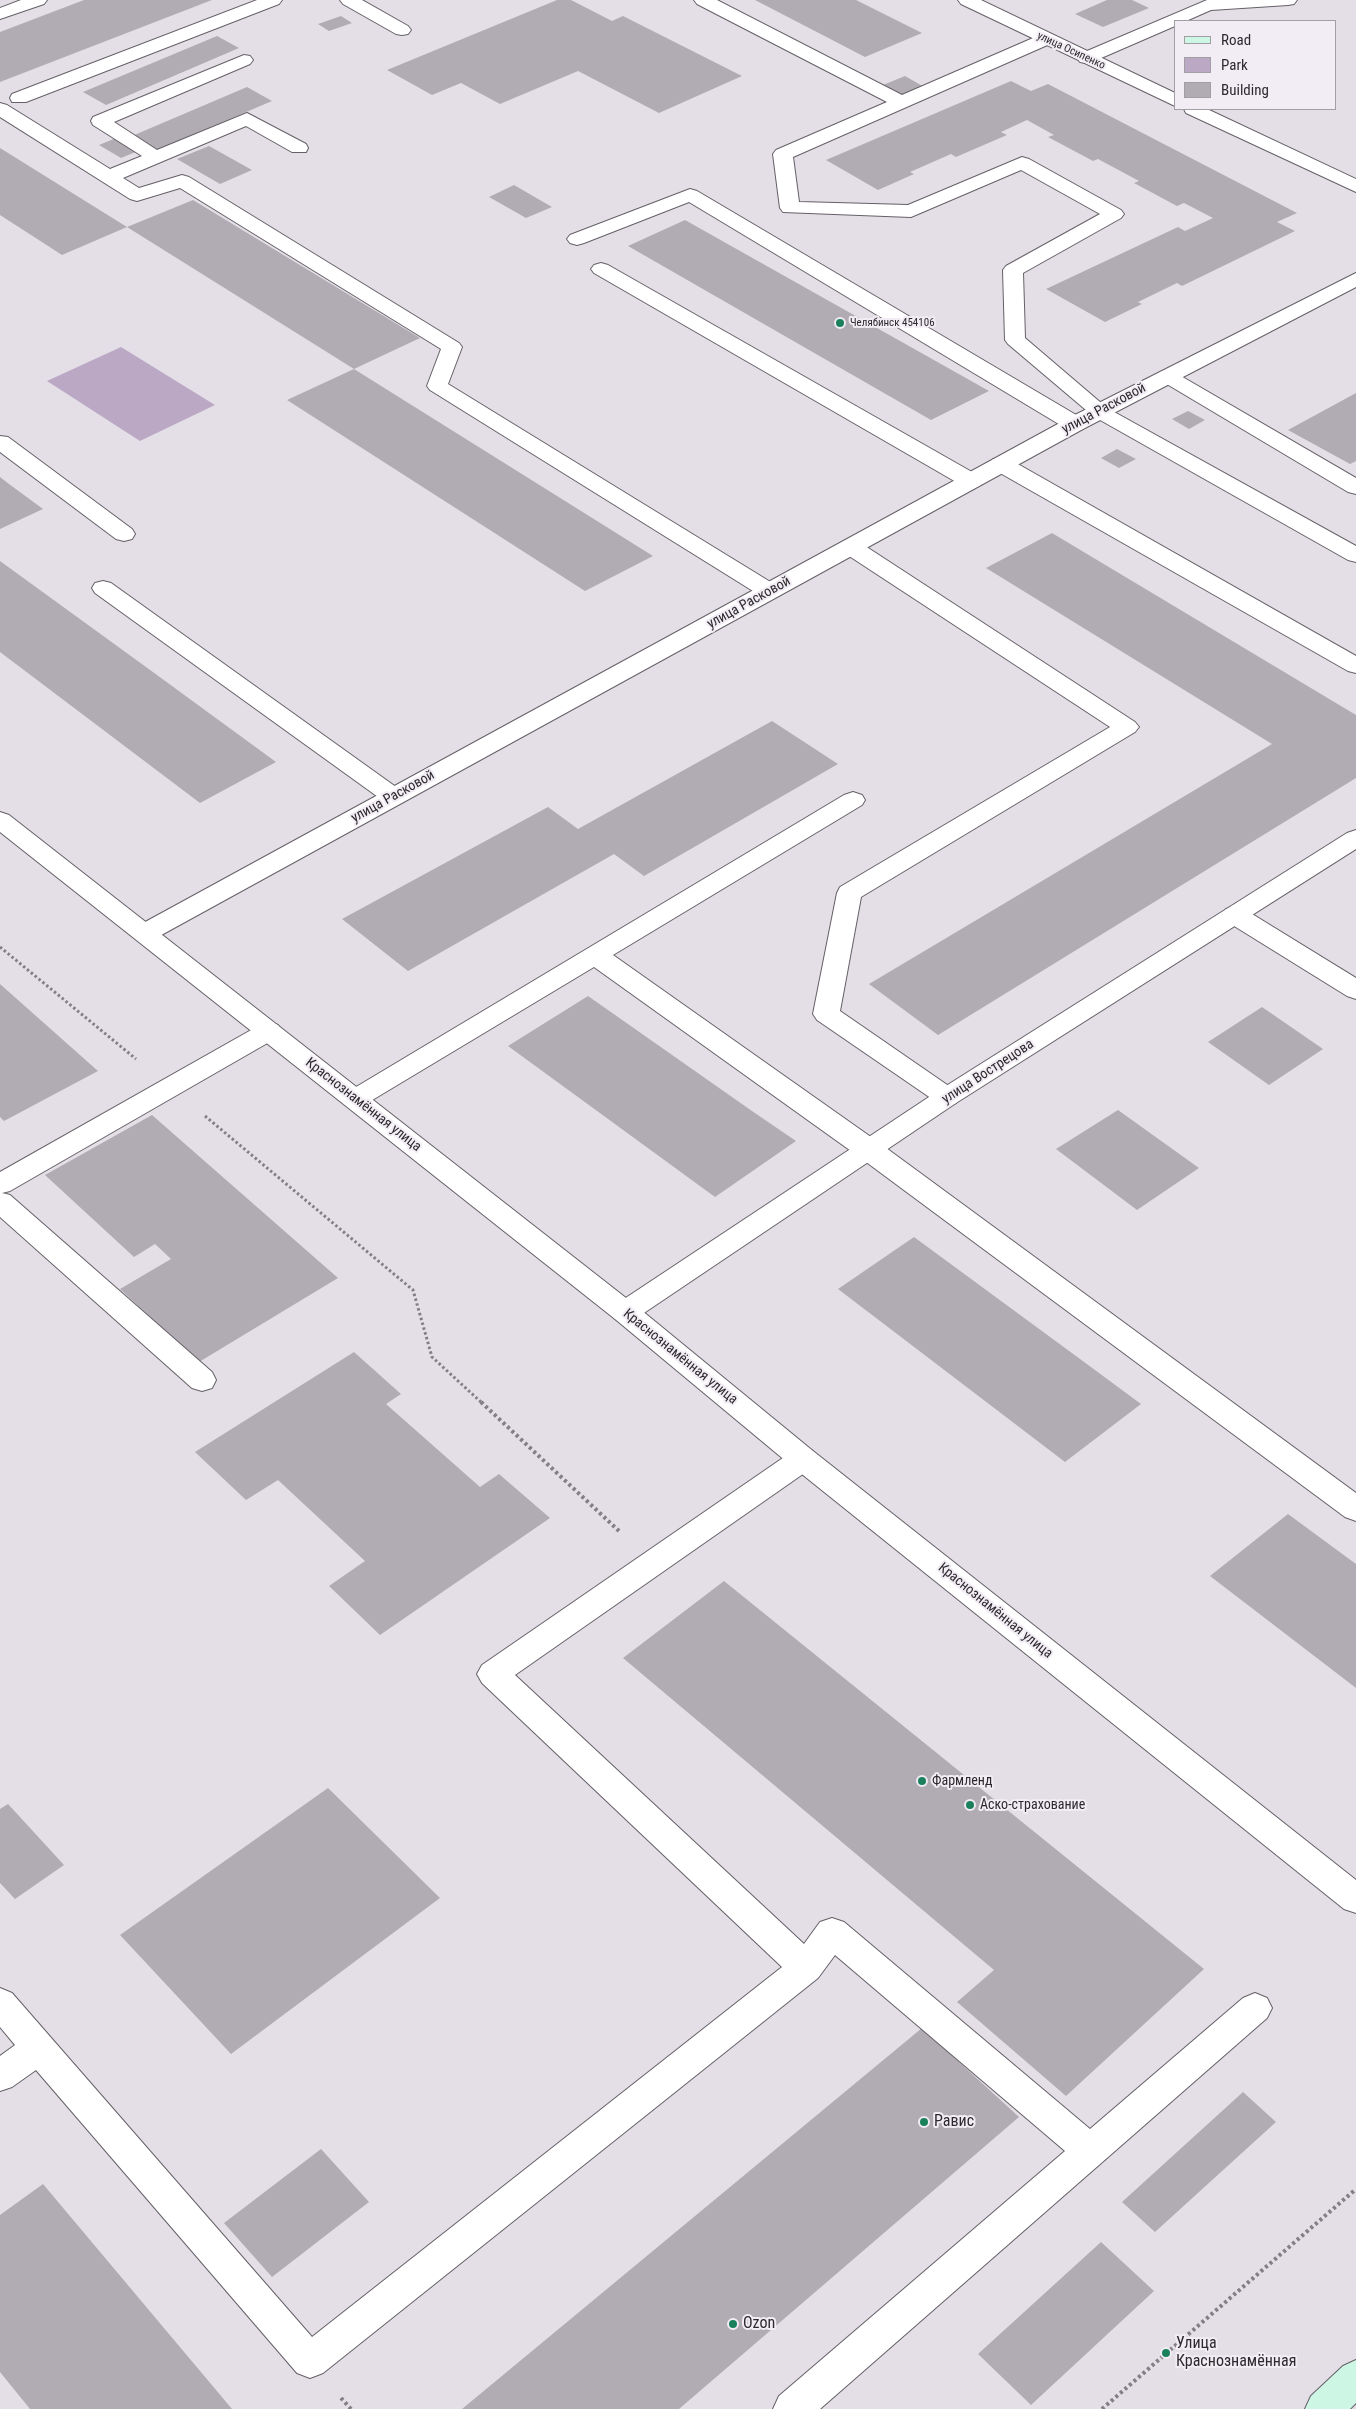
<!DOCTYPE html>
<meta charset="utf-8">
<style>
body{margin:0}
#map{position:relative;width:1356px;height:2409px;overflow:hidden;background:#e4dfe7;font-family:"Roboto Condensed",sans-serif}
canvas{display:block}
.legend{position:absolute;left:1174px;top:20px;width:162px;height:90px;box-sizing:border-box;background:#f2ecf4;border:1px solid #a39ea4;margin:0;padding:6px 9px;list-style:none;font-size:15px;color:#2c2a2d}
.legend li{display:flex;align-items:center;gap:10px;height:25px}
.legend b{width:25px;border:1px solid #a39ea4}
</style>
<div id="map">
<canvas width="1356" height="2409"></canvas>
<ul class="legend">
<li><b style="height:6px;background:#cdf6e5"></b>Road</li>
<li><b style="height:14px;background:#bba8c5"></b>Park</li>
<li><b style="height:14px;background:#b1acb3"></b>Building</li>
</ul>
</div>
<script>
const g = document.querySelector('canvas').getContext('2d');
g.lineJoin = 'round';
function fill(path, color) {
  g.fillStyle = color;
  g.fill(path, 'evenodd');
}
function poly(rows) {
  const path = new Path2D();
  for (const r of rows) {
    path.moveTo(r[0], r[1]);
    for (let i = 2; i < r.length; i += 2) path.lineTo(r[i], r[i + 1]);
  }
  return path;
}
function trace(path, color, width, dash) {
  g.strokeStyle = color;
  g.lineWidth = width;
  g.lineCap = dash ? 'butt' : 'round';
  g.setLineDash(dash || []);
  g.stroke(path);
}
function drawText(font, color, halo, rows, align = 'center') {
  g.font = font + ' "Roboto Condensed",sans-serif';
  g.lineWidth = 4;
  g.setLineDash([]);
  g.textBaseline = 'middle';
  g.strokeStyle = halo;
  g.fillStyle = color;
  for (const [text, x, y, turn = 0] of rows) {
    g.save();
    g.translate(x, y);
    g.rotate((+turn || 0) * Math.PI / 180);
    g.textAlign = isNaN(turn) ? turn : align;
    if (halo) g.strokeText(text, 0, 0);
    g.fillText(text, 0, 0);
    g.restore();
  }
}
fill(poly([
 [121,347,215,405,140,441,47,381]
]), '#bba8c5');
fill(poly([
 [84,0,212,0,0,82,0,32],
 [557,0,571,0,612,21,623,16,742,76,659,113,578,71,500,104,461,83,432,95,387,70],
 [755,0,856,0,922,33,865,57],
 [1107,0,1132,0,1149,8,1103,27,1075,14],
 [341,16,352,23,329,31,318,24],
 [217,36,239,48,106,105,83,92],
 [905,76,926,88,900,99,878,87],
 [1011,81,1031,91,1048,84,1297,213,1277,222,1295,231,1182,286,1177,283,1138,302,1142,304,1105,322,1046,289,1178,227,1185,231,1213,218,1184,203,1177,206,1134,183,1139,181,1098,159,1093,161,1048,137,1054,135,1027,120,1001,132,1007,135,956,157,951,154,910,172,914,174,878,190,826,160],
 [247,87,272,101,157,150,132,136],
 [116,138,138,151,121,158,99,145],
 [209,146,252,170,220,184,177,159],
 [0,148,127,227,193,200,420,338,354,369,653,556,585,591,287,400,354,369,127,227,62,255,0,215],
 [514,185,552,207,526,218,489,197],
 [685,220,989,391,931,420,628,246],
 [1356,393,1356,461,1350,464,1288,430],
 [1188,411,1205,420,1189,429,1172,419],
 [1117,449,1136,459,1119,468,1101,458],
 [0,477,9,484,43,509,0,529],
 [1052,533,1356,715,1356,778,938,1035,869,984,1272,744,986,568],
 [0,561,157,675,276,762,200,803,0,652],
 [772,721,838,764,644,876,614,854,408,971,342,919,548,807,578,829],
 [0,984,98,1071,4,1121,0,1117],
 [588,996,752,1111,796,1141,715,1197,508,1046],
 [1262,1007,1323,1049,1269,1085,1208,1042],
 [1118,1110,1199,1168,1137,1210,1056,1149],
 [152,1115,338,1278,199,1362,120,1289,171,1259,155,1244,134,1257,45,1175],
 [914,1237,1095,1370,1141,1404,1065,1462,838,1289],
 [354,1352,401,1394,386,1404,480,1487,499,1474,550,1518,380,1635,329,1586,365,1561,278,1480,246,1500,195,1452],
 [1288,1514,1356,1564,1356,1688,1210,1576],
 [724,1581,1204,1969,1066,2096,957,2002,994,1970,623,1658],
 [328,1788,440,1898,231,2054,120,1935],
 [8,1804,64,1865,15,1899,0,1883,0,1809],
 [922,2028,1019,2117,679,2409,462,2409],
 [1243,2092,1276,2122,1155,2232,1122,2202],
 [321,2149,369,2202,272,2277,224,2223],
 [43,2184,232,2409,30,2409,0,2372,0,2215],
 [1101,2242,1154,2291,1031,2405,978,2354]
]), '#b1acb3');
const service = poly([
 [21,0,47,0,44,4,0,19,0,8,21,0],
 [257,0,282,0,279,4,26,102,12,102,10,98,12,94,257,0],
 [694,0,717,0,902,95,1040,35,1052,35,1055,39,1052,43,793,157,799,202,908,205,1022,157,1029,159,1121,210,1124,214,1121,218,1023,273,1025,338,1107,408,1356,546,1356,562,1348,560,1093,416,1008,344,1005,340,1003,270,1006,266,1100,214,1021,170,911,217,783,212,780,208,773,154,776,150,887,102,697,4,694,0],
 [1207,0,1297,0,1294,4,1288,5,1211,10,1186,21,1175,21,1175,26,1092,62,1086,63,1080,62,1077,58,1080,54,1207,0],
 [244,55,250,56,253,60,250,64,114,122,157,150,247,113,306,144,308,148,306,152,292,152,246,126,123,178,139,188,182,175,189,177,459,343,462,347,448,384,777,586,780,591,777,596,769,598,761,596,430,390,427,386,441,349,180,188,137,201,130,199,0,117,0,103,7,105,110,169,142,156,93,125,91,121,93,117,244,55],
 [690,189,697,191,1083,419,1086,424,1083,429,1075,430,1067,429,689,202,584,243,577,245,570,243,567,239,570,235,690,189],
 [601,263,608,265,979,476,982,481,979,486,971,488,963,486,594,273,591,269,594,265,601,263],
 [1167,370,1174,372,1356,478,1356,494,1348,492,1160,380,1157,376,1160,372,1167,370],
 [0,436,8,437,132,529,135,534,132,539,124,541,116,539,0,452,0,436],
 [1001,458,1009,459,1356,656,1356,673,1348,671,993,469,990,464,993,459,1001,458],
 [851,540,859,542,1135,722,1139,727,1135,732,861,897,840,1011,956,1091,960,1097,956,1103,947,1106,938,1103,817,1020,813,1014,837,893,840,887,1110,727,843,552,840,547,843,542,851,540],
 [103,581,111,583,403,792,406,797,403,802,394,805,385,802,95,593,92,588,95,583,103,581],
 [853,792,862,795,865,800,862,805,613,955,878,1142,1356,1493,1356,1521,1345,1517,858,1156,594,967,364,1105,355,1108,346,1105,342,1099,346,1093,844,795,853,792],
 [1235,907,1244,909,1356,978,1356,999,1347,996,1226,921,1222,915,1226,909,1235,907],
 [269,1022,278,1025,282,1031,278,1037,10,1191,2,1193,10,1195,212,1372,216,1380,212,1388,202,1391,192,1388,0,1217,0,1172,260,1025,269,1022],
 [803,1448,813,1451,818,1459,813,1467,515,1675,804,1944,820,1922,832,1918,844,1922,1090,2129,1243,1998,1255,1993,1267,1998,1272,2008,1267,2018,820,2409,773,2409,779,2396,1065,2151,835,1955,818,1978,323,2373,310,2378,297,2373,36,2070,12,2087,0,2091,0,2056,15,2045,0,2027,0,1988,12,1993,312,2337,782,1967,482,1683,477,1674,482,1665,793,1451,803,1448]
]);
const minor = poly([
 [340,0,362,0,408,26,411,30,408,34,402,35,396,34,343,4,340,0],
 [958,0,981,0,1175,93,1175,106,961,4,958,0],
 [1184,109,1207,109,1356,179,1356,192,1186,113,1184,109],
 [1356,273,1356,287,1083,429,154,939,145,941,136,939,132,933,136,927,1067,419,1356,273],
 [1356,830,1356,849,956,1103,635,1319,625,1322,615,1319,611,1312,615,1305,938,1091,1347,833,1356,830]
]);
const tertiary = poly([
 [0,812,9,815,635,1305,813,1451,1356,1880,1356,1913,1344,1909,793,1467,615,1319,0,832,0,812]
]);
const secondary = poly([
 [1356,2360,1356,2403,1350,2409,1305,2409,1311,2396,1343,2366,1356,2360]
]);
trace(service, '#656067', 2);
trace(minor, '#656067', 2);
trace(tertiary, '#656067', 2);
trace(secondary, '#656067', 2);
trace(poly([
 [0,947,136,1059],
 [205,1116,413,1290,432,1357,482,1403]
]), '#837f85', 3, [2.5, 2.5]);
trace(poly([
 [481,1402,619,1531],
 [341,2398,351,2409],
 [1102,2409,1356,2189]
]), '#837f85', 4, [3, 3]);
fill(service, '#fff');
fill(minor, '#fff');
fill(tertiary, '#fff');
fill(secondary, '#cdf6e5');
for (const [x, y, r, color] of [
 [840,323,5,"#1b815c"],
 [922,1781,5,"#1b815c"],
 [970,1805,5,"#1b815c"],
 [924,2122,5,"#1b815c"],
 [733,2324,5,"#1b815c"],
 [1166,2353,5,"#1b815c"]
]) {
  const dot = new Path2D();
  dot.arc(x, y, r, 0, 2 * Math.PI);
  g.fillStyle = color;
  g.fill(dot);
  trace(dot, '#f2ecf4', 2);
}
drawText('11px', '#2c2a2d', '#f2ecf4', [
 ["улица Осипенко",1071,51,25]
]);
drawText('11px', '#2c2a2d', '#f2ecf4', [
 ["Челябинск 454106",850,323]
], 'left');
drawText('14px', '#2c2a2d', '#f2ecf4', [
 ["улица Расковой",1104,409,-28],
 ["улица Расковой",749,603,-29],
 ["улица Расковой",393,797,-29],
 ["улица Вострецова",988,1072,-33],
 ["Краснознамённая улица",363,1105,38],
 ["Краснознамённая улица",680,1357,39],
 ["Краснознамённая улица",995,1611,39]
]);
drawText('14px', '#2c2a2d', '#f2ecf4', [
 ["Фармленд",932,1781],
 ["Аско-страхование",980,1805]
], 'left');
drawText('16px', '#2c2a2d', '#f2ecf4', [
 ["Равис",934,2122],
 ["Ozon",743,2324],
 ["Улица",1176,2344],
 ["Краснознамённая",1176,2362]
], 'left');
</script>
